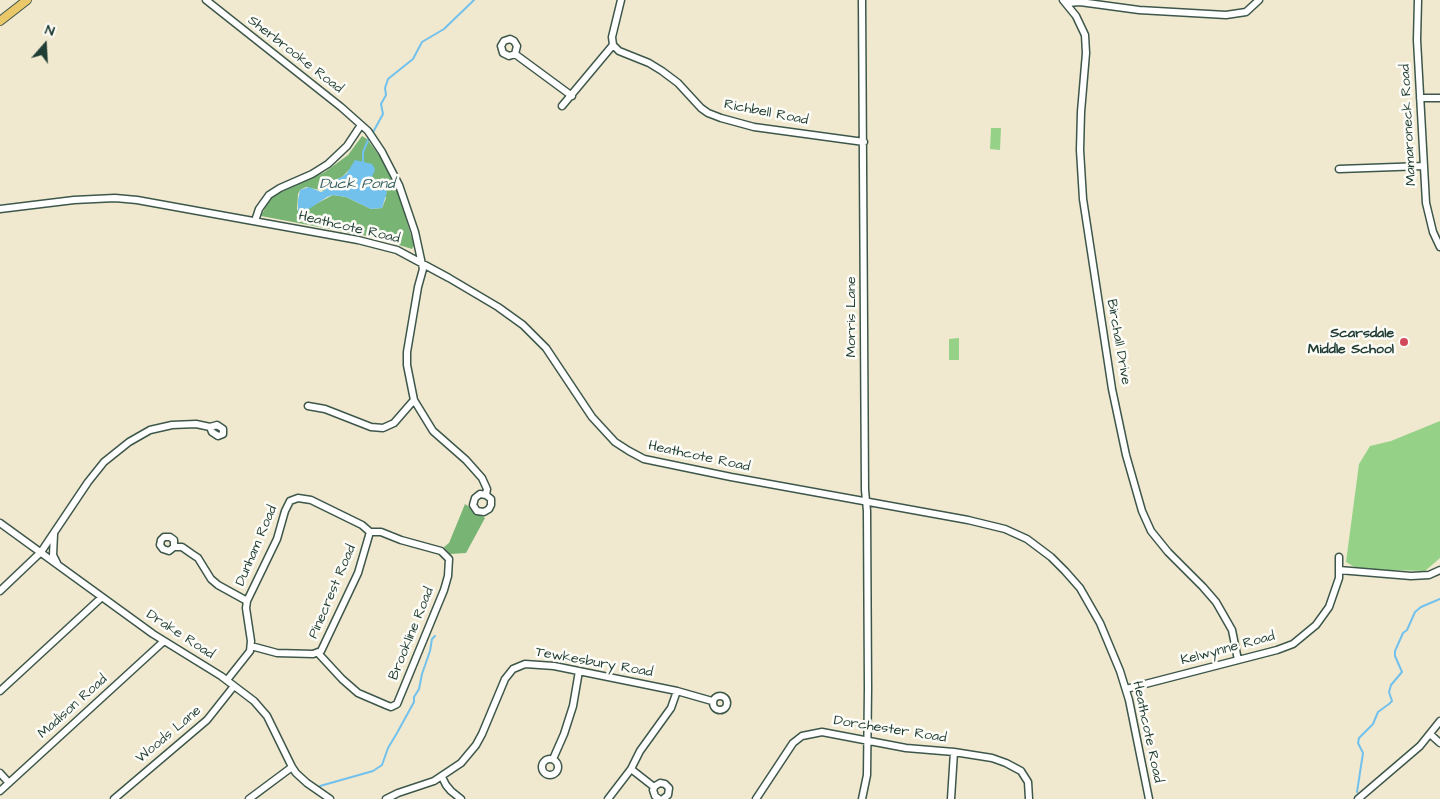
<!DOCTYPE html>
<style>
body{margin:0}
#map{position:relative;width:1440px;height:799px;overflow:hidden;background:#f0e9cf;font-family:"Architects Daughter",sans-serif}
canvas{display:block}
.north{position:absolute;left:20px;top:20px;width:50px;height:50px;-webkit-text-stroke:4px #fdfcf7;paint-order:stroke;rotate:19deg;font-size:14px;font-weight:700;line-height:20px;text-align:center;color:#1f3d34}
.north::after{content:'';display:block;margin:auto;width:18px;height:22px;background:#1f3d34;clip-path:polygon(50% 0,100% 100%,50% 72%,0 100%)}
</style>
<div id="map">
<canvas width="1440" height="799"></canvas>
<div class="north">N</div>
</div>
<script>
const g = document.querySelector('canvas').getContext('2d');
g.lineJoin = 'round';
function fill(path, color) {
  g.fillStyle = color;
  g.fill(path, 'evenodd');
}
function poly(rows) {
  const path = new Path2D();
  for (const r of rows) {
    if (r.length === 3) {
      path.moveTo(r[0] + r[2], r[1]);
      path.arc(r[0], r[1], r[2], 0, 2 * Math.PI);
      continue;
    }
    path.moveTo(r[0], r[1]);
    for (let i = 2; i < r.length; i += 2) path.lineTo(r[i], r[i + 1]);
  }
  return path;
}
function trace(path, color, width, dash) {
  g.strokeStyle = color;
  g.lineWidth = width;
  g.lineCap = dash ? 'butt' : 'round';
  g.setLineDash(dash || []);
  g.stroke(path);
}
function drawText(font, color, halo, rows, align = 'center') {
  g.font = font + ' "Architects Daughter",sans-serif';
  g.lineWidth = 5;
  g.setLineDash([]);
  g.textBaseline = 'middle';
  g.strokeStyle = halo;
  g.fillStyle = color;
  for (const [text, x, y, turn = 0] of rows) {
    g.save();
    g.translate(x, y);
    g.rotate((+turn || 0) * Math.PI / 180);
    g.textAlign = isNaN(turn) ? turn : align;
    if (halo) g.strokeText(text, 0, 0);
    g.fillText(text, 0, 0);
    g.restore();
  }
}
fill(poly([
 [991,128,1001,128,1000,150,990,149],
 [959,338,959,360,949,360,949,339],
 [1440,421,1440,558,1425,571,1358,569,1346,562,1359,464,1370,446,1391,441]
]), '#95d287');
fill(poly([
 [362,136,367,139,386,165,399,196,414,245,412,249,373,237,261,216,269,200,275,195,325,172,348,155],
 [350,169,372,175,371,179,372,181,379,182,386,198,382,208,371,209,346,197,333,195,310,207,300,215,297,209,298,194,300,190,306,187,324,191,330,182,342,177],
 [465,504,485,518,466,553,450,554,444,547,449,543]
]), '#78b474');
fill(poly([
 [355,160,372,164,374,167,375,170,371,179,372,181,378,182,387,192,382,208,371,209,346,197,333,195,327,197,300,215,298,215,298,200,300,190,309,187,321,192,324,191,330,182,342,177,347,173]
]), '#72c1ed');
trace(poly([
 [372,134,383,114,381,104,386,95,385,88,388,79,413,59,422,42,444,29,474,0],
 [363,162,363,152,369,138],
 [320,786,373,771,382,765,388,748,397,733,414,702,414,697,419,689,422,674,430,651,432,639,435,636],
 [1357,792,1363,753,1358,743,1359,738,1373,724,1378,712,1389,704,1392,701,1389,692,1391,685,1402,672,1395,656,1395,651,1403,633,1407,630,1415,612,1421,607,1440,599]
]), '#72c1ed', 2);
const minor = poly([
 [206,0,341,107,368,131,382,152,399,185,415,232,423,269,418,287,407,352,407,365,414,400,433,431,466,460,482,478,487,489,486,495,491,499,491,505,489,509,484,512,477,511,473,505,475,498,480,494,486,495],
 [621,0,612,37,613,45,619,51,649,63,662,71,678,83,701,108,708,113,721,118,754,127,864,142],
 [1063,0,1076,16,1085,35,1086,53,1081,112,1080,150,1083,199,1112,389,1126,455,1142,511,1151,531,1168,552,1203,587,1216,602,1232,630,1238,660],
 [1418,0,1417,40,1426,203,1433,232,1440,247],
 [1067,3,1080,2,1139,10,1226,15,1246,12,1259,0],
 [515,54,517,46,514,41,510,39,504,41,501,46,503,53,509,56,515,54,572,96],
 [1420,98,1440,98],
 [562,106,613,45],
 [1339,169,1424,166],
 [0,209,74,200,115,198,137,200,358,240,397,250,449,278,498,307,523,325,546,348,592,417,615,442,629,451,644,459,731,477,968,520,1005,529,1027,539,1051,557,1065,571,1080,588,1100,623,1120,671,1129,700,1149,799],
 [255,221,259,209,269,195,280,188,312,174,328,164,347,146,361,125],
 [308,406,325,409,371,427,383,428,394,423,414,400],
 [0,523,153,634,221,676,254,701,267,716,292,767,296,773,307,783,330,799],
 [54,534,53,555,57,563],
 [174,547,174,540,170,537,164,537,161,540,160,545,163,549,169,551,174,547,182,547,192,554,198,558,211,579,218,585,247,601],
 [1339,570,1411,576,1429,575,1440,570],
 [0,591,41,552,88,482,104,462,129,442,150,430,172,425,196,424,210,427,217,425,223,429,223,434,218,436,212,432,210,427],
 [251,646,277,653,313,654,321,651,358,573,370,532],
 [318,653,342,679,358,693,386,705,391,707,397,704,444,590,448,576,449,559,441,551,401,540,381,532,370,532],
 [227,680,250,651,251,641,246,608,247,601,277,539,285,511,290,501,298,498,311,500,362,525,370,532],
 [1126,689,1277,650,1293,644,1316,625,1329,607,1339,578,1339,557],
 [0,691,102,597],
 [720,703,7],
 [1430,734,1440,743],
 [550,767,8],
 [553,759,564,734,573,706,579,671],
 [631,769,654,787],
 [0,773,9,783],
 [442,777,446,785,451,791,461,799],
 [0,791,164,641],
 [114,799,207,720,234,686],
 [249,799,292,767],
 [386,799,398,793,434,781,461,763,476,745,482,734,505,679,513,669,525,664,554,666,677,691,712,701],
 [608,799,631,769,640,751,671,708,677,691],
 [659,799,655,796,653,790,655,786,660,783,665,784,669,788,668,795,663,799],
 [756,799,793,743,802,736,822,732,906,748,954,752,992,758,1006,763,1021,771,1028,782,1029,799],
 [862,799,867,775,868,688,867,511,865,490,862,0],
 [951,799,954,752],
 [1358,799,1420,746,1440,721]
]);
const major = poly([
 [0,21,27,0]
]);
trace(minor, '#3e574b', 9);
trace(major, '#3e574b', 10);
trace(minor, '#fff', 6);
trace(major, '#eac769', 8);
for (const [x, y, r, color] of [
 [1404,342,5,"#d1495b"]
]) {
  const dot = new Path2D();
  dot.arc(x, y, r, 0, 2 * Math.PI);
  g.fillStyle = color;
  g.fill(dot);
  trace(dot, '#fdfcf7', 2);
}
drawText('14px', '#1f3d34', '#fdfcf7', [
 ["Sherbrooke Road",295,55,38],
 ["Richbell Road",766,113,11],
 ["Mamaroneck Road",1409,125,-93],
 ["Heathcote Road",349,228,13],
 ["Morris Lane",852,317,-90],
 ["Birchall Drive",1118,342,80],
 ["Heathcote Road",699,457,12],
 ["Dunham Road",257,546,-67],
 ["Pinecrest Road",333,592,-67],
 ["Brookline Road",412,634,-68],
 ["Drake Road",180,635,33],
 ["Kelwynne Road",1228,649,-15],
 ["Tewkesbury Road",594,663,10],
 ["Madison Road",73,707,-42],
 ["Dorchester Road",890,730,9],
 ["Heathcote Road",1147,732,78],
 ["Woods Lane",169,735,-40]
]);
drawText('bold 14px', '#1f3d34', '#fdfcf7', [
 ["Scarsdale",1394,334],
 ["Middle School",1394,350]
], 'right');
drawText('italic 15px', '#345e62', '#fdfcf7', [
 ["Duck Pond",357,185]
]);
</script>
